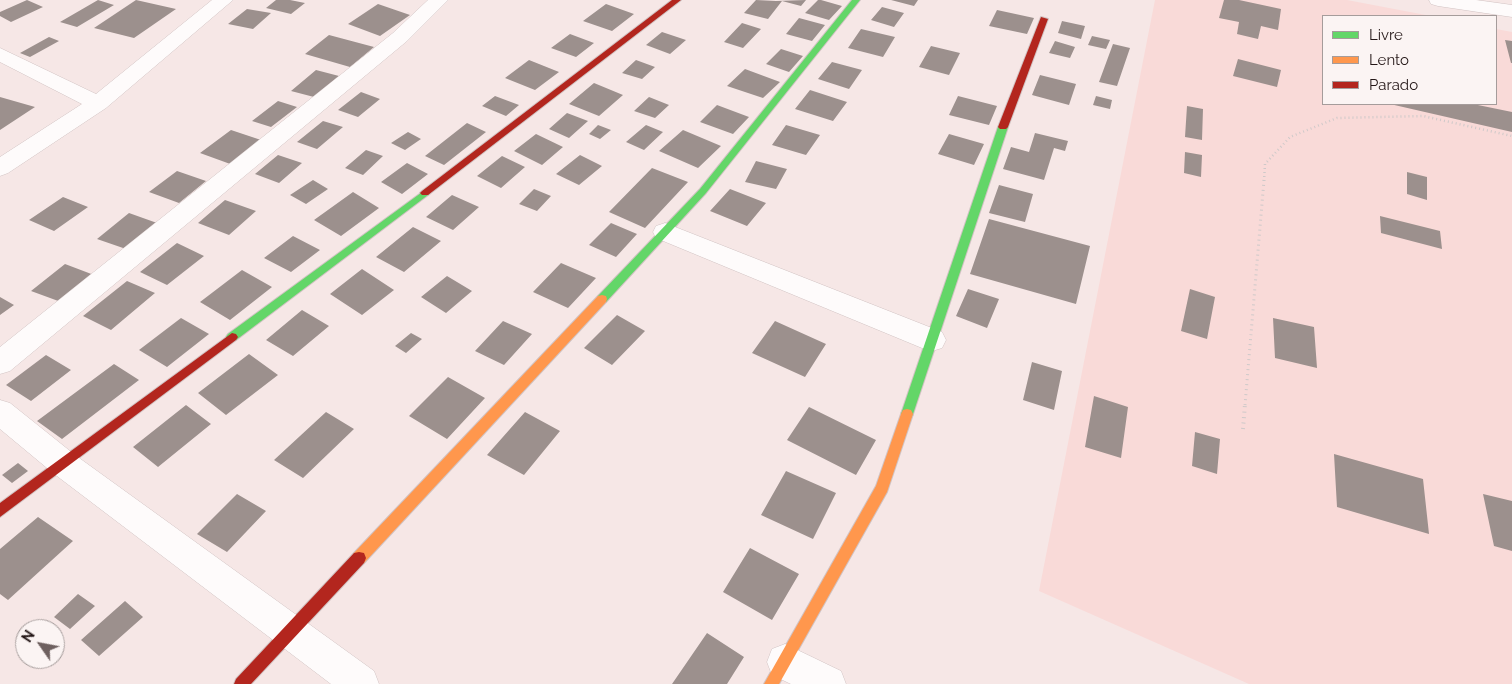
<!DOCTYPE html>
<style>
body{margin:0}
#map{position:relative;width:1512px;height:684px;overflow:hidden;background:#f6e7e6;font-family:Raleway,sans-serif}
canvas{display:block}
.legend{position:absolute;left:1322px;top:15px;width:175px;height:90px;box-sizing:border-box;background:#fbf4f3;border:1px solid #a59c9b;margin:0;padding:6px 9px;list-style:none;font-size:15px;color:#241717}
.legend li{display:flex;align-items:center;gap:10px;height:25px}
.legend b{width:25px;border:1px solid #a59c9b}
.north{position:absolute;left:15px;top:619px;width:50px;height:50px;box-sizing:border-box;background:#fbf4f3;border:1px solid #a59c9b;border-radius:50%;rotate:303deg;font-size:14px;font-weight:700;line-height:20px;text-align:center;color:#241717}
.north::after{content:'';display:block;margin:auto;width:18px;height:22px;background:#6e605f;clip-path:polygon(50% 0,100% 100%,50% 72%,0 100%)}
</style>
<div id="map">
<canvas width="1512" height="684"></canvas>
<ul class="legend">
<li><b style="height:6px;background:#63d668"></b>Livre</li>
<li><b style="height:6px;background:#ff974d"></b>Lento</li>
<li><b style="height:6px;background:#b3261e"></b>Parado</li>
</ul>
<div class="north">N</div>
</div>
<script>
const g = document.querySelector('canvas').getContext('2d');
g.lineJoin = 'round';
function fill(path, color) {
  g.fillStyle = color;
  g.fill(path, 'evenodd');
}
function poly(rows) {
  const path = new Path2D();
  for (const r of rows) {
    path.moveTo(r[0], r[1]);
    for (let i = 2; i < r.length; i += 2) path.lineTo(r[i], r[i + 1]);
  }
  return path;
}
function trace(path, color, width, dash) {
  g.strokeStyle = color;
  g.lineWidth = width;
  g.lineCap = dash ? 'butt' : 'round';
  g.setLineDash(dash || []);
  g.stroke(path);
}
fill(poly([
 [1155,0,1347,0,1431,16,1323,16,1323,104,1496,104,1496,29,1512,32,1512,684,1249,684,1039,591]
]), '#f9dad8');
fill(poly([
 [27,0,43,7,11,22,0,16,0,12],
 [98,0,114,5,77,27,60,22],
 [136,0,176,9,134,38,94,28],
 [276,0,290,0,305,3,291,14,266,8],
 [756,0,776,1,806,0,801,6,782,1,768,19,744,13],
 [818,0,821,0,842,6,829,20,805,13],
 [891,0,918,0,914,6],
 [1224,0,1239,0,1281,9,1278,30,1261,26,1258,39,1237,34,1239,22,1219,18],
 [378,4,410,15,380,36,348,24],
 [606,4,634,14,612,31,583,21],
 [882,7,904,13,894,27,871,20],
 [247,9,271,13,253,29,228,24],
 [997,10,1034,18,1027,34,989,26],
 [799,18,825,25,812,41,786,34],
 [1062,21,1085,26,1081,39,1058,33],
 [742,23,761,29,743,48,724,42],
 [861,29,895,37,883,57,848,48],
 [662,32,686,40,670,54,646,45],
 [570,34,594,43,576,57,551,48],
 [329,35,374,47,350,67,305,54],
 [1092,36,1110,40,1106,49,1088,45],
 [49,37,59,41,30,57,20,53],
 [1505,40,1512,41,1512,63,1511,63],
 [1055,41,1075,47,1070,58,1049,53],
 [1113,44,1130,48,1117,86,1099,82],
 [931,46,960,53,949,75,919,67],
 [781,49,803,56,789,72,766,64],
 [1238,59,1281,70,1277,87,1233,76],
 [529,60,559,72,535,90,505,78],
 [636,60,655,67,642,79,622,73],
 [832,62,862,70,849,89,818,79],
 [745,69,780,82,763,98,727,86],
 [316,70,339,76,314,97,291,91],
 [1040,75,1076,84,1069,105,1032,95],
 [594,83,623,95,599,116,569,104],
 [810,90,847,102,833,121,795,109],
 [361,92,380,99,358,117,338,110],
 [495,96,519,105,506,116,482,106],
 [958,96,997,106,989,125,949,115],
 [1096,96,1112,100,1110,109,1093,105],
 [0,97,35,107,0,130],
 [649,97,669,105,655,118,634,111],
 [278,101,297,107,271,127,252,121],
 [1390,104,1473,104,1512,112,1512,132],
 [717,105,749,117,733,134,700,122],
 [1187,106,1203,109,1202,140,1185,137],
 [567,113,588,121,569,138,549,129],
 [323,121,343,127,317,149,297,142],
 [467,123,486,132,444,165,425,156],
 [598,125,611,130,600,139,589,134],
 [646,125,663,132,644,150,626,142],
 [786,125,820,135,806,155,772,145],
 [231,130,264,141,233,165,200,153],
 [683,130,721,146,698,168,659,151],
 [408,132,421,139,405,150,391,143],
 [1035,133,1068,141,1065,151,1054,148,1044,180,1003,169,1011,147,1029,152],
 [536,134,563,147,542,165,514,151],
 [949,134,984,144,974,165,938,154],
 [366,150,383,156,363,175,345,168],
 [1185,152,1202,155,1201,177,1184,173],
 [278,155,302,163,279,183,255,174],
 [580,155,602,166,579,185,556,174],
 [502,156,525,167,501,188,477,176],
 [756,161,787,169,776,189,745,182],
 [407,163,428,174,402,194,381,182],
 [652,168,688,182,645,228,609,212],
 [177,171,206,181,179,203,149,192],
 [1407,172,1427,177,1427,200,1407,194],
 [313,180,328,189,306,204,290,195],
 [999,185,1033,194,1025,222,989,213],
 [534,189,551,196,537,211,519,204],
 [730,189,766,203,747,226,710,211],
 [353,192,379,208,341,236,314,220],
 [452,195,479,207,453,230,426,217],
 [63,197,88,207,54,231,29,220],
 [225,200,256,211,229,235,198,223],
 [129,213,157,223,126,249,97,239],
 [1380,216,1440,231,1442,249,1381,233],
 [989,219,1090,246,1076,304,970,274],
 [611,223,637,234,616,257,589,245],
 [413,227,441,241,404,272,376,257],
 [293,236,320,250,291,272,264,258],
 [177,243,204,256,167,285,140,272],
 [561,263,596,278,568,308,533,292],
 [65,264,94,275,61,302,31,291],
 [362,269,394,290,362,315,330,294],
 [242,270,272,287,230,320,200,302],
 [447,276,472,291,446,313,421,297],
 [127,281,155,293,111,330,83,316],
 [968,289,999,299,987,328,956,316],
 [1190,289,1215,297,1207,339,1181,331],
 [0,297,14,305,0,315],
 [302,310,329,326,293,356,266,340],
 [617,315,645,331,612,365,584,348],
 [181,318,209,334,167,367,139,350],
 [1273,318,1314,327,1317,368,1275,358],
 [503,321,532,334,504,365,475,351],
 [775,321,826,344,805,377,752,353],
 [411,333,422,339,406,353,395,346],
 [249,354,278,375,226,415,198,393],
 [46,355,71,370,31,401,6,385],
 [1032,362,1062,371,1054,410,1023,400],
 [114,364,139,380,62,439,37,421],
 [448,377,485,398,447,439,409,416],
 [1094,396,1128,407,1121,458,1085,447],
 [186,405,211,424,158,467,133,447],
 [809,407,876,440,856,475,787,440],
 [326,412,354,429,303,478,274,460],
 [525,412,560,431,524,475,487,455],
 [1195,432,1220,439,1217,474,1192,466],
 [1334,454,1423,479,1429,534,1337,507],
 [18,463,28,471,12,483,2,475],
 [786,471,836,493,813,539,761,515],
 [237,494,266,511,227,552,197,534],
 [1483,494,1512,501,1512,551,1494,546],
 [38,517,73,541,8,600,0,594,0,549],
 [750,548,799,574,772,620,723,592],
 [78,594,95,606,70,629,54,617],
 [125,601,143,617,99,656,81,640],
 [707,633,744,657,727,684,672,684]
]), '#9c908d');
const street = poly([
 [212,0,233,0,106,108,8,173,0,176,0,157,82,104,0,62,0,48,96,94,212,0],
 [428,0,448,0,407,41,10,371,0,374,0,347,393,33,428,0],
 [1429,0,1476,0,1512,5,1512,17,1438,6,1431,4,1429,0],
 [665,223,942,332,946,340,942,348,932,351,922,348,656,238,653,232,656,226,665,223],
 [0,400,10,403,75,455,374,671,379,684,331,684,53,473,0,429,0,400],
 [785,644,841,671,846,684,791,684,772,675,767,662,772,649,785,644]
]);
const fast = poly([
 [852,0,860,0,706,193,606,302,598,302,597,299,598,296,700,189,852,0],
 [1003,124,1008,127,913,414,911,418,907,419,903,418,901,414,998,127,1003,124],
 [425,190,428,191,430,193,428,195,236,340,228,340,226,337,228,334,425,190]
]);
const slow = poly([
 [602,295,606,296,607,299,606,302,364,563,359,564,354,563,352,558,354,553,598,296,602,295],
 [907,409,911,410,913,414,887,492,779,684,764,684,876,486,901,414,903,410,907,409]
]);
const jam = poly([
 [672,0,681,0,428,195,422,195,420,193,422,191,672,0],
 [1041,17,1048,19,1008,127,1006,129,1000,129,998,127,1041,17],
 [232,333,236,334,238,337,236,340,0,517,0,503,232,333],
 [359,552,364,553,366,558,364,563,251,684,234,684,236,679,354,553,359,552]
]);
trace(street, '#d1c3c3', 1);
trace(fast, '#d1c3c3', 2);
trace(slow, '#d1c3c3', 2);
trace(jam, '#d1c3c3', 2);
trace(poly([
 [1264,181,1265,164,1290,137,1337,118,1423,116,1512,136]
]), '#cec9c9', 2.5, [1, 3]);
trace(poly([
 [1245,405,1264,180]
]), '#cec9c9', 3, [1, 4]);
trace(poly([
 [1243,429,1245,404]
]), '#cec9c9', 4, [1, 4.5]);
fill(street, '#fefbfb');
fill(fast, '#63d668');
fill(slow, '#ff974d');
fill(jam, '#b3261e');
</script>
